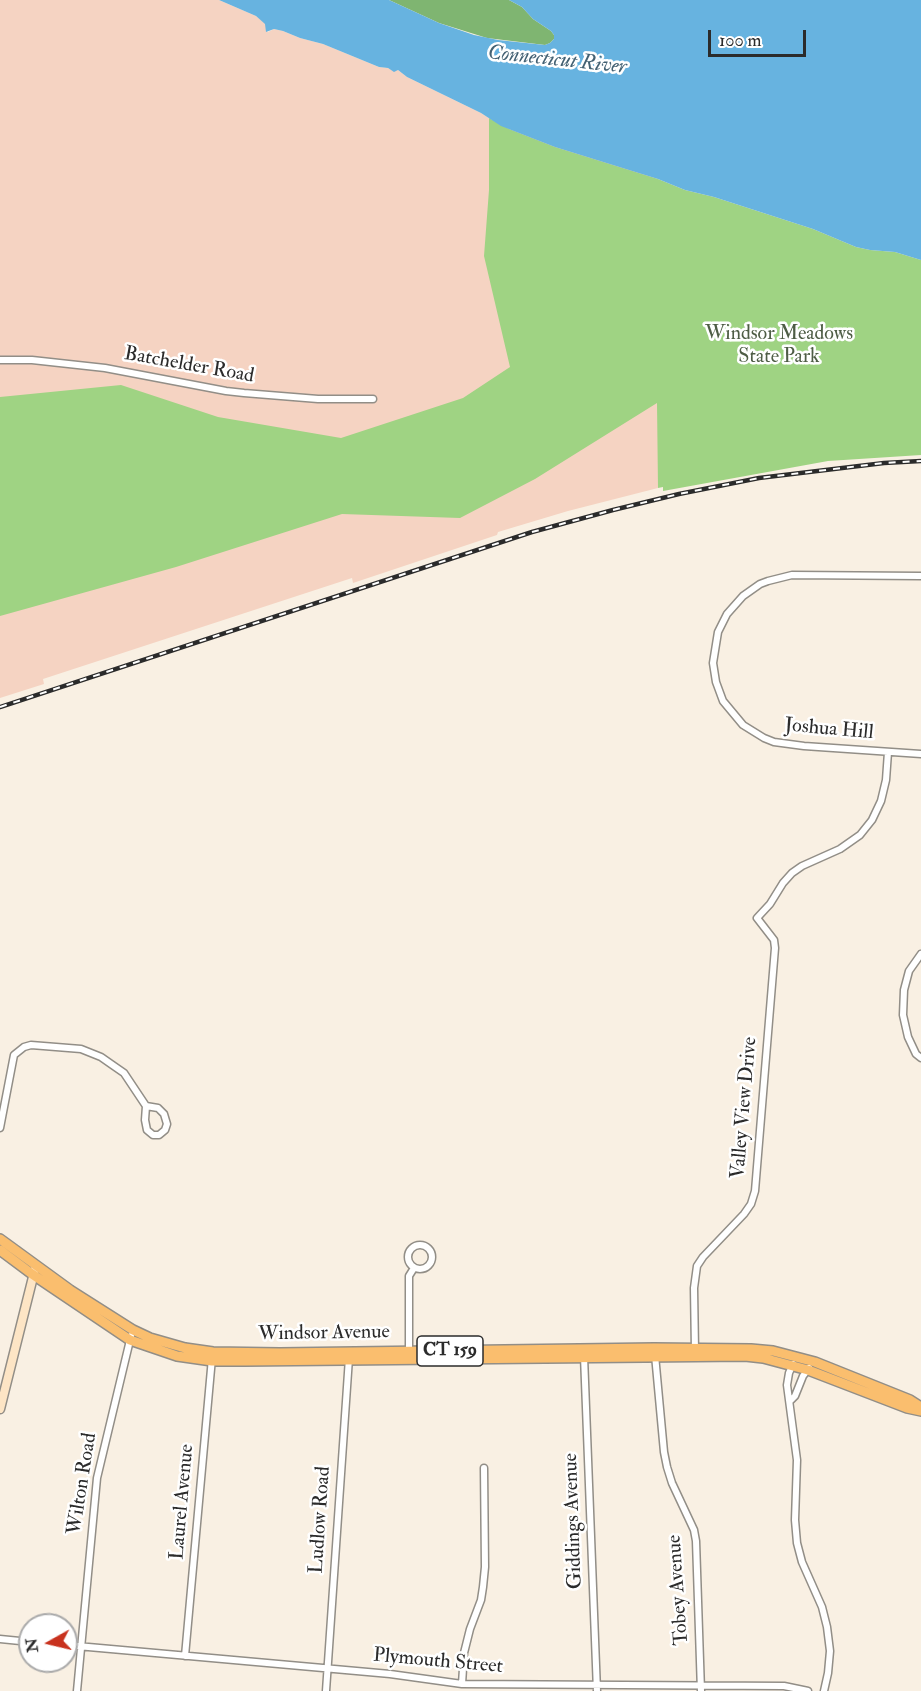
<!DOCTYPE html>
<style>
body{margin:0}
#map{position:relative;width:921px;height:1691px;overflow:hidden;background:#f9f0e3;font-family:"IM FELL Double Pica",serif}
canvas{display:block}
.north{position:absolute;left:18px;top:1613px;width:60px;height:60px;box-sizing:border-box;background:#fff;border:2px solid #aaa;border-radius:50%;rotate:262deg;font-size:16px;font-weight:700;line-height:24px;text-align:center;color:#2b2b2b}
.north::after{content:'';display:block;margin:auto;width:21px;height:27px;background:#c8321e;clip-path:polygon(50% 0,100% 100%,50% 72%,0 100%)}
.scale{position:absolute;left:708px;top:30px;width:98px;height:27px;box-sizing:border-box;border:3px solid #2b2b2b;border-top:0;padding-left:8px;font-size:18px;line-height:21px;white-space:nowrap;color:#2b2b2b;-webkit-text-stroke:4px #fff;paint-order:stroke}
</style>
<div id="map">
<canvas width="921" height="1691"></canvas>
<div class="north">N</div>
<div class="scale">100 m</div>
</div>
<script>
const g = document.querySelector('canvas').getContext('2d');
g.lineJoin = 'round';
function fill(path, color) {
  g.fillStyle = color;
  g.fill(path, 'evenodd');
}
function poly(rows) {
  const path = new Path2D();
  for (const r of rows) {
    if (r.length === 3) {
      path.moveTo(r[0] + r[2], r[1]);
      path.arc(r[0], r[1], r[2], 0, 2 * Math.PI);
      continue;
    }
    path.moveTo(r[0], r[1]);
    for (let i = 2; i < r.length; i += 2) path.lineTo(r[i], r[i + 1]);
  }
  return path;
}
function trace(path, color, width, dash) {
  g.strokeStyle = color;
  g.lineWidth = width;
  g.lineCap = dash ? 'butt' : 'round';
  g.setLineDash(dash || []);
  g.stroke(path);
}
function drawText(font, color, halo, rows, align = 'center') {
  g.font = font + ' "IM FELL Double Pica",serif';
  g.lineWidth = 5;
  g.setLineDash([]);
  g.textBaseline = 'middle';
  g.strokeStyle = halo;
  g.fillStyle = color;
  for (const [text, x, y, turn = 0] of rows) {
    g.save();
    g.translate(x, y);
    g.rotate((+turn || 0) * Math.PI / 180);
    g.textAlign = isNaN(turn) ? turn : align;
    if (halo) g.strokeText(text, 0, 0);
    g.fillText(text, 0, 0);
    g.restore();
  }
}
fill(poly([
 [0,0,219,0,256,16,266,24,266,31,268,32,274,29,283,31,300,38,323,44,379,67,388,68,393,71,398,70,407,77,481,113,495,122,658,179,658,488,568,511,498,532,497,535,353,583,352,578,43,679,44,684,0,698]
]), '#f5d3c2');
fill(poly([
 [489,118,509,129,555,147,658,179,685,190,714,197,813,229,856,247,870,250,895,252,921,260,921,455,828,461,663,491,663,487,658,488,657,403,535,479,460,518,342,514,176,567,0,616,0,397,121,385,218,417,341,438,463,398,510,367,484,256,489,190]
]), '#9fd383');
fill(poly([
 [389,0,509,0,522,7,533,19,551,31,554,35,554,39,550,43,545,45,487,38,439,23]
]), '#7fb571');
fill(poly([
 [219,0,389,0,439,23,474,35,498,40,545,45,550,43,554,39,554,35,551,31,533,19,522,7,509,0,921,0,921,260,895,252,870,250,856,247,813,229,714,197,685,190,658,179,555,147,501,126,481,113,407,77,398,70,394,72,388,68,379,67,323,44,300,38,283,31,274,29,266,32,265,24,256,16]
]), '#67b3e0');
const minor = poly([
 [0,360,32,360,105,368,226,391,244,393,318,399,373,399],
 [921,576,792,575,768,581,760,584,743,596,727,614,718,632,713,663,716,682,723,701,743,725,764,738,774,742,804,746,921,754],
 [921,954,909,971,904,990,903,1015,908,1037,916,1054,921,1058],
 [0,1128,14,1055,24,1047,31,1045,81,1049,101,1057,111,1064,124,1073,146,1106,145,1120,147,1130,153,1135,159,1135,165,1130,167,1124,164,1114,158,1108,146,1106],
 [420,1257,12],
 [695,1351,694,1288,697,1266,703,1257,744,1214,751,1204,755,1191,775,948,774,940,757,918,770,904,783,883,792,873,802,866,840,849,860,835,872,820,881,801,886,780,888,752],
 [409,1353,409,1276,414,1268],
 [655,1355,664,1452,667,1467,672,1483,694,1530,696,1541,701,1691],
 [584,1356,597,1691],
 [793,1364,789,1373,787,1385,797,1460,795,1520,797,1543,802,1562,822,1607,827,1627,830,1651,828,1673,824,1691],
 [790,1401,795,1396,803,1376,809,1368],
 [0,1639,30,1642],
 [66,1645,390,1674,462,1684,784,1686,808,1691],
 [185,1656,212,1358],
 [462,1684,464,1653,470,1629,481,1600,483,1587,485,1567,484,1468],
 [77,1691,97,1478,131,1336],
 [326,1691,349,1358]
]);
const secondary = poly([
 [0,1409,35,1269]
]);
const primary = poly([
 [0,1239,70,1290,133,1330,150,1338,185,1348,213,1352,280,1353,654,1348,751,1349,773,1351,815,1362,910,1400,921,1407],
 [0,1250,32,1274,130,1340,177,1356,212,1361,245,1361,745,1356,763,1358,808,1370,907,1408,921,1411]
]);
trace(minor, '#928e87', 9);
trace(secondary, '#928e87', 11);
trace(primary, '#928e87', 12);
trace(minor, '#fff', 6);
trace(secondary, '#fde5c5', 8);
trace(primary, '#fabe6e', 9);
const rail = poly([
 [0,707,532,532,613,510,679,494,759,478,884,463,921,461]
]);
trace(rail, '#2b2b2b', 4.5);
trace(rail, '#fff', 2, [7]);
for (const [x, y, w] of [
 [450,1351,66]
]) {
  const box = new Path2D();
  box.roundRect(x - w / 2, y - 15, w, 30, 4.5);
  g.fillStyle = '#fff';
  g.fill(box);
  trace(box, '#2b2b2b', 1.5);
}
drawText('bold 18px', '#2b2b2b', null, [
 ["CT 159",450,1351]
]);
drawText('20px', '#4e5d45', '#fff', [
 ["Windsor Meadows",779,335],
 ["State Park",779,358]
]);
drawText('20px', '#2b2b2b', '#fff', [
 ["Batchelder Road",189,366,10],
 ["Joshua Hill",829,730,5],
 ["Valley View Drive",745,1108,-85],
 ["Windsor Avenue",324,1334,-1],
 ["Wilton Road",83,1484,-81],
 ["Laurel Avenue",183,1502,-85],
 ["Ludlow Road",321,1520,-86],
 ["Giddings Avenue",574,1521,-92],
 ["Tobey Avenue",679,1590,-94],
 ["Plymouth Street",438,1662,5]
]);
drawText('italic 21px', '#436173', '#fff', [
 ["Connecticut River",557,61,6]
]);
</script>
